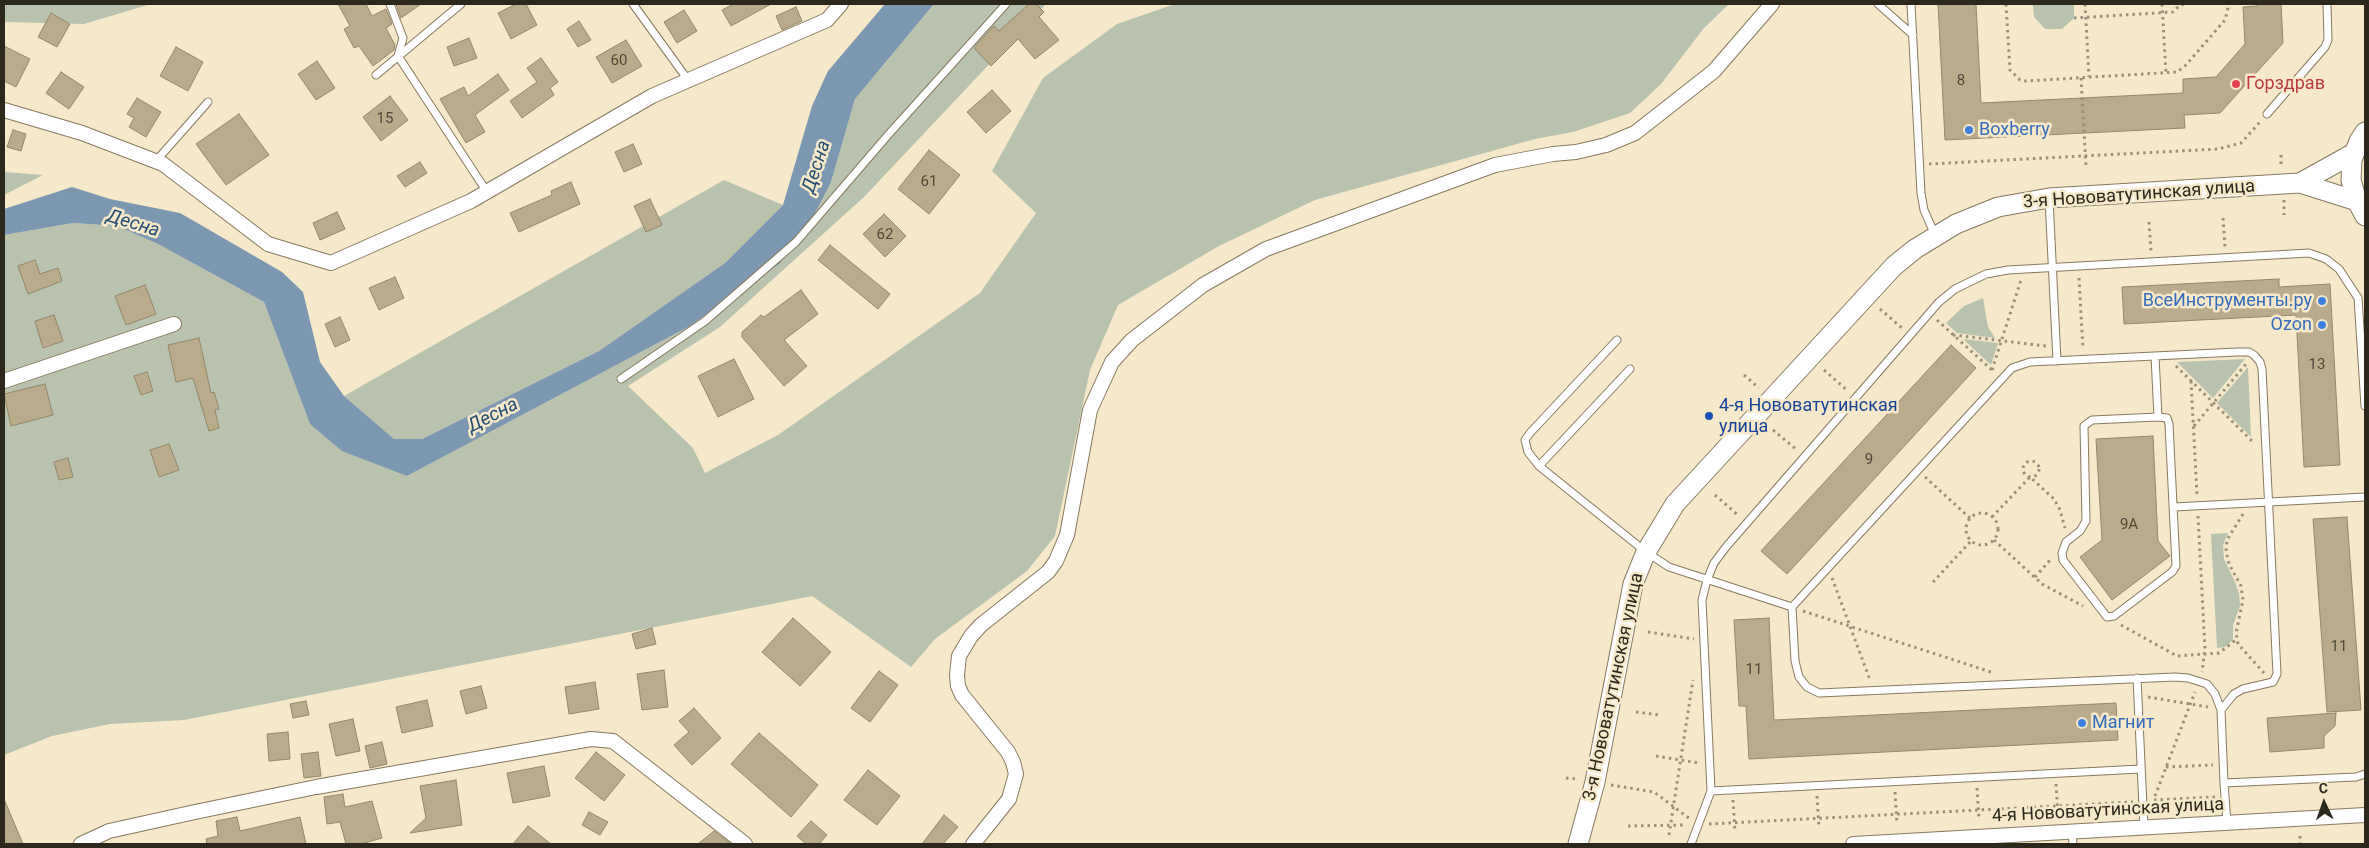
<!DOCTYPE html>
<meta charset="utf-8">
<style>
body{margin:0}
#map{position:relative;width:2369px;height:848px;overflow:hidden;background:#f6e9c9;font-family:Roboto,sans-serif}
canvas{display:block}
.frame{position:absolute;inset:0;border:5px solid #2d281c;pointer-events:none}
.north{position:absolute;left:2299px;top:778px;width:50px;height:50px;-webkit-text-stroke:4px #f6e9c9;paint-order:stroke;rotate:357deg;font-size:14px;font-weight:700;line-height:20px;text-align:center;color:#2d281c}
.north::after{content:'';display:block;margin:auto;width:18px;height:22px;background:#2d281c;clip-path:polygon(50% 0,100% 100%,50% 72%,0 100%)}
</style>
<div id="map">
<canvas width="2369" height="848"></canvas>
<div class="frame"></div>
<div class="north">С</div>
</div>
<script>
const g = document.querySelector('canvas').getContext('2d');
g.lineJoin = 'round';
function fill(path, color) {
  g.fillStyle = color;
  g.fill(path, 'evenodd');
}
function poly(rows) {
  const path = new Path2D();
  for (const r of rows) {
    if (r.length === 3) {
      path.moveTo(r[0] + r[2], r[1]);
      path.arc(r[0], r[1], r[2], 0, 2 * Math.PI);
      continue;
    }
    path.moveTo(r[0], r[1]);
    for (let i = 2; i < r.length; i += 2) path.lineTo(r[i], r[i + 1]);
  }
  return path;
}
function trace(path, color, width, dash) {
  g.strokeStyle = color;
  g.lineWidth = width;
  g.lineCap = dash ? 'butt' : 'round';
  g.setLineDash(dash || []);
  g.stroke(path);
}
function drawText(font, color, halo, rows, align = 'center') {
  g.font = font + ' Roboto,sans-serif';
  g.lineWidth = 5;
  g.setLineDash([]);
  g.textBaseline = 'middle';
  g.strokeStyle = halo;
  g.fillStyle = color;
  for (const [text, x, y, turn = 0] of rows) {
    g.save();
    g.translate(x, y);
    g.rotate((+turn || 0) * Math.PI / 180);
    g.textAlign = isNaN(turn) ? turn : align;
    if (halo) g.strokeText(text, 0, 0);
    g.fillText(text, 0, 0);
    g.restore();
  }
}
fill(poly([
 [4,4,151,4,84,24,4,22],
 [934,4,1046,4,864,197,720,327,628,386,693,448,705,473,778,435,980,293,1036,213,992,171,1043,78,1117,24,1175,4,1729,4,1704,28,1661,84,1630,113,1573,132,1535,139,1315,200,1219,246,1118,305,1090,370,1055,536,1027,571,935,639,911,667,812,596,184,720,110,724,52,736,4,755,4,235,73,223,117,226,158,244,264,302,310,424,407,476,688,327,831,182,855,99],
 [2033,4,2074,4,2074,18,2062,29,2045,29,2034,17],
 [4,172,43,175,4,195],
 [724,180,783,205,725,263,599,351,422,439,394,439,344,396],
 [1983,298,1988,327,1995,338,1957,333,1946,323,1964,306],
 [1963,339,1998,343,1991,365],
 [2245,359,2213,398,2177,362],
 [2248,367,2251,437,2217,403],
 [2228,533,2223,545,2224,559,2235,582,2239,593,2240,606,2233,625,2233,640,2225,647,2217,648,2211,534]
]), '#b8c2ad');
fill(poly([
 [885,4,934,4,855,99,831,182,808,227,779,264,688,327,407,476,342,451,310,424,264,302,158,244,117,226,73,223,4,235,4,209,72,187,110,199,180,213,282,272,303,292,320,362,344,396,394,439,422,439,599,351,725,263,783,205,812,106,828,71]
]), '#7c97b1');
const building = poly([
 [338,4,366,4,372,16,386,9,392,24,386,28,395,45,394,50,373,66,359,46,354,48,344,29,350,26,338,4],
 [396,4,421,4,401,18,396,4],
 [516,4,526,4,537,25,511,39,498,13,516,4],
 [734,4,771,4,731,26,722,10,734,4],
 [1029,4,1036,4,1044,12,1039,17,1059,40,1035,59,1018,39,991,66,974,48,994,26,999,31,1029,4],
 [1938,4,1976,4,1981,103,2183,93,2183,79,2216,77,2245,44,2243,7,2257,6,2257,4,2281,4,2283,43,2220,113,2184,115,2185,128,1945,140,1938,4],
 [796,7,802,21,782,30,776,16,796,7],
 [684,10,697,31,677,43,664,22,684,10],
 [51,13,70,24,57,47,38,37,51,13],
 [579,21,591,40,578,47,567,29,579,21],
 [469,38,477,58,454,66,447,47,469,38],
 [626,40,642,66,612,83,596,57,626,40],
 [4,46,30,59,16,87,4,81,4,46],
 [176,47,203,62,188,91,160,76,176,47],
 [541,58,558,82,550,88,554,95,522,118,510,101,537,82,527,68,541,58],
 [317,61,335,88,316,100,298,74,317,61],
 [61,72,84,87,69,109,46,93,61,72],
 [498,74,509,90,475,115,485,132,466,143,440,99,464,87,468,96,498,74],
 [992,90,1011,111,986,133,967,112,992,90],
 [390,96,408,120,381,141,363,117,390,96],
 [137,98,161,112,146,137,129,127,134,118,127,114,137,98],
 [239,114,269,155,226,185,196,144,239,114],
 [13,130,26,134,21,151,7,147,13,130],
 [633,144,642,164,624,172,615,152,633,144],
 [929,150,960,175,929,214,898,189,929,150],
 [420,162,427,173,405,187,397,176,420,162],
 [571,182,580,204,519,232,510,213,552,195,551,191,571,182],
 [650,199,662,225,646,232,634,206,650,199],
 [337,212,345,229,320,240,313,223,337,212],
 [884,214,906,236,885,257,863,234,884,214],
 [830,245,890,294,878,309,818,260,830,245],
 [35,260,40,274,58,268,62,281,28,294,18,266,35,260],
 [395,277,404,298,379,310,369,288,395,277],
 [2279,279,2279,287,2330,284,2340,465,2304,467,2296,315,2124,324,2122,287,2279,279],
 [145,285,156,314,126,325,115,296,145,285],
 [801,290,818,314,784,340,807,366,784,386,742,337,742,332,761,315,764,317,801,290],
 [54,315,63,341,43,348,35,321,54,315],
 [340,317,350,340,335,347,325,324,340,317],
 [199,338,211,393,214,392,219,409,215,410,219,428,209,431,193,378,176,382,168,345,199,338],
 [1951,345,1976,368,1787,574,1761,551,1951,345],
 [734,359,754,399,718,417,698,376,734,359],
 [147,372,153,391,141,395,134,376,147,372],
 [45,384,53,415,11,426,4,394,45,384],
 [2153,436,2158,541,2170,556,2112,600,2080,557,2102,540,2096,439,2153,436],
 [169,444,179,470,159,477,150,450,169,444],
 [68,458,73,477,59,480,54,462,68,458],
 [2347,517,2361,710,2327,712,2313,519,2347,517],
 [793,618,831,652,800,686,762,652,793,618],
 [1769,618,1774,720,2116,703,2118,740,1749,759,1746,706,1739,706,1734,620,1769,618],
 [652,628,656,644,636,649,632,634,652,628],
 [664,670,668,707,642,710,637,674,664,670],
 [879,671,898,685,870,722,851,708,879,671],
 [595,682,599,709,569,714,565,687,595,682],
 [481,686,487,708,466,714,460,691,481,686],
 [427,700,433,726,402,733,396,707,427,700],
 [306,701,309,715,293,718,290,704,306,701],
 [694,708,721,738,692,765,674,745,689,732,679,721,694,708],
 [2336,713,2335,726,2324,736,2324,748,2270,752,2267,718,2336,713],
 [353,719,360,751,336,756,329,724,353,719],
 [288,732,290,759,269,761,267,734,288,732],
 [759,733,818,785,791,817,731,764,759,733],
 [382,742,387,764,370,768,365,746,382,742],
 [318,752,321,776,304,778,301,754,318,752],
 [596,752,625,775,604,801,575,778,596,752],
 [544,766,550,796,513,803,507,773,544,766],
 [868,770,900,796,877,825,844,800,868,770],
 [456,780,462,825,410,833,426,818,420,786,456,780],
 [343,794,345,807,372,801,382,838,361,844,346,844,340,822,327,824,324,797,343,794],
 [4,799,23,844,4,844,4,799],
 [589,812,608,822,600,835,582,825,589,812],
 [944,815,958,827,943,844,922,844,944,815],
 [237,817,240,831,300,817,306,844,207,844,206,839,218,836,216,821,237,817],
 [811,821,827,835,819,844,806,844,797,836,811,821],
 [528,826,551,844,513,844,528,826],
 [714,831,731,844,698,844,714,831]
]);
fill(building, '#baac8a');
trace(building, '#94886a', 1);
const lane = poly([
 [390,4,403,38,398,56,487,192],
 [633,4,688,80],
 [1878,4,1913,35],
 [1911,4,1921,193,1924,210,1935,235],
 [376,75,461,4],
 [2267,114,2325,47,2328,40,2327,4],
 [156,161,208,102],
 [2049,199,2057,361],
 [1617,340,1530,433,1525,440,1528,452,1539,466,1646,552,1669,567,1792,607],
 [2237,352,2249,352,2254,355,2260,362,2262,369,2277,674,2273,682,2243,689,2234,694,2221,710,2215,694,2207,684,2188,678,2175,677,1819,693,1807,687,1799,677,1795,661,1792,607,2012,368,2030,362,2237,352],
 [2155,356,2158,417,2092,420,2084,426,2086,521,2080,531,2066,542,2062,553,2063,560,2107,617,2114,616,2172,572,2176,566,2169,424,2167,418,2158,417],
 [621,379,705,321,796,242,888,135,1006,4],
 [1539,466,1630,369],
 [2174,507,2365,497],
 [2137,678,2144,828],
 [2221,710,2224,783,2356,777,2365,774],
 [2141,769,1711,791,1702,600,1707,580,1714,563,1726,547,1939,302,1955,289,1986,274,2008,270,2309,253,2326,259,2339,269,2358,298,2365,406],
 [2224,783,2227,823],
 [2072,832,2073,844],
 [1691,844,1711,791]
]);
const street = poly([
 [4,110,82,133,163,164,268,244,331,263,471,201,652,96,827,20,841,4],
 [4,381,174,324],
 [81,844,109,831,195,812,316,787,591,739,613,741,745,844],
 [973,844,1009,799,1016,774,1013,762,1008,752,962,695,958,686,957,675,959,656,971,636,981,625,1048,572,1056,561,1067,535,1090,410,1112,362,1132,340,1203,285,1266,249,1495,165,1553,154,1576,152,1606,145,1635,133,1714,71,1772,4],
 [1853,844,2365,815]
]);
const secondary = poly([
 [2365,132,2359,141,2352,160,2351,180,2357,201,2365,216],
 [2300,183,2354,153],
 [1578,844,1595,782,1633,584,1646,552,1675,504,1894,266,1915,249,1956,224,1998,207,2049,198,2300,183,2357,201]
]);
trace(lane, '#86795d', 9);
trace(street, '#86795d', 16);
trace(secondary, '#86795d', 21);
trace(poly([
 [2006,4,2010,70,2020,80,2026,81,2177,72,2185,66,2225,20,2229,4],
 [2085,4,2089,77],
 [2162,4,2166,74],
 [2074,18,2173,12,2180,5,2186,4],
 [2081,78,2086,167],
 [2281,155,2281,167],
 [1929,164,2218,149,2241,143,2260,122],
 [2284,200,2284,215],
 [2223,218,2225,247],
 [2149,222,2151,251],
 [2079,278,2083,349],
 [1880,309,1902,328],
 [1937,320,1993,371],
 [1953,335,2046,346],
 [2176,366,2254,443],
 [1824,370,1848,391],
 [1992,370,2021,280],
 [1744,375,1759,388],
 [2191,381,2197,495],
 [2194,426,2246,364],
 [1773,430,1797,450],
 [2031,469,8],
 [1925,477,1971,519],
 [1715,495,1739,516],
 [1982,529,16],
 [2243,514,2227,540,2226,551,2229,564,2241,586,2243,600,2236,633,2238,644,2264,673],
 [2198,516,2205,649,2202,672],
 [1992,517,2030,477,2054,499,2060,510,2065,528],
 [1994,540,2042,584,2083,606],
 [2035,577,2051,559],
 [1832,578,1870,680],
 [1933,582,1971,541],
 [1803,611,1994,673],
 [2121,625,2177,656,2219,653,2237,639],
 [1648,632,1694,639],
 [2148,697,2208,707],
 [1636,712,1660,715],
 [1656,756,1699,763],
 [2166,767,2213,765],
 [1566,778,1578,779],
 [2056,784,2058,815],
 [1611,785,1654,792,1690,819],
 [1977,788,1979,820],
 [1895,792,1897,824],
 [1817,796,1819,828],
 [2155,796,2195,692],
 [1733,800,1735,832],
 [2154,800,2215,797],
 [1709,824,2133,802],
 [1628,826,1686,825],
 [1669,835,1693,680],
 [2300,836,2300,844]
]), '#999079', 3, [2.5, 4]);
trace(lane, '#fff', 7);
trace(street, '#fff', 14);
trace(secondary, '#fff', 19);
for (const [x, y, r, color] of [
 [2236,84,5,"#e0444e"],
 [1969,130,5,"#3f7fe0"],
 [2322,301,5,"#3f7fe0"],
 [2322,325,5,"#3f7fe0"],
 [1709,416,5,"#1a4fb4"],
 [2082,723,5,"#3f7fe0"]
]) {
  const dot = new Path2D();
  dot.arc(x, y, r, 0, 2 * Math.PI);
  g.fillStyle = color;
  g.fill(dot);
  trace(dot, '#f6e9c9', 2);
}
drawText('15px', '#504938', null, [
 ["60",619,61],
 ["8",1961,81],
 ["15",385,119],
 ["61",929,182],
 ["62",885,235],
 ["13",2317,365],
 ["9",1869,460],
 ["9А",2129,525],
 ["11",2339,647],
 ["11",1754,670]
]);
drawText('18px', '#be3a42', '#f6e9c9', [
 ["Горздрав",2246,84]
], 'left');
drawText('18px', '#366cbe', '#f6e9c9', [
 ["Boxberry",1979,130],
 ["ВсеИнструменты.ру",2312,301,"right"],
 ["Ozon",2312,325,"right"],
 ["Магнит",2092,723]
], 'left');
drawText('18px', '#2d281c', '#f6e9c9', [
 ["3-я Нововатутинская улица",2139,195,-4],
 ["3-я Нововатутинская улица",1614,687,-78],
 ["4-я Нововатутинская улица",2108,811,-3]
]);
drawText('18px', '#164399', '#f6e9c9', [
 ["4-я Нововатутинская",1719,406],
 ["улица",1719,427]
], 'left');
drawText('italic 19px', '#224e73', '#f6e9c9', [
 ["Десна",817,167,-72],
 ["Десна",133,224,17],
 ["Десна",493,416,-27]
]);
</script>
